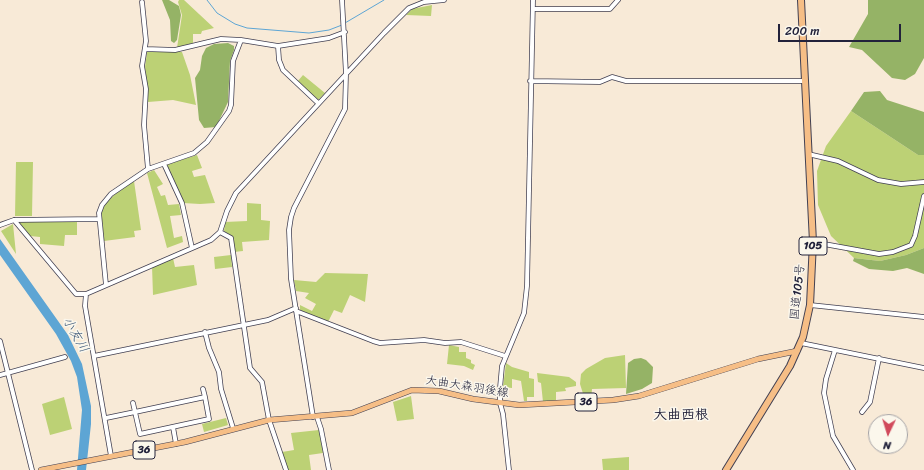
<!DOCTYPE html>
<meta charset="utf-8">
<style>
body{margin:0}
#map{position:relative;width:924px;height:470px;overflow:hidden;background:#f8ead7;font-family:Sriracha,sans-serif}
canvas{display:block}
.north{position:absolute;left:868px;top:414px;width:40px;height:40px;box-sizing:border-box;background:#fbf7ec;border:1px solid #a4a2a5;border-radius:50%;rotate:184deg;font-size:11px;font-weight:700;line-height:16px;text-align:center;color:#22223b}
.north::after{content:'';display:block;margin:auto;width:14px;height:18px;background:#d1495b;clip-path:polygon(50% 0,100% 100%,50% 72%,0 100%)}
.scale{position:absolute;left:778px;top:24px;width:123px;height:18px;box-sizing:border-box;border:2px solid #22223b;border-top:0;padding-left:5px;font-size:12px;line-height:14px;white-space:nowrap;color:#22223b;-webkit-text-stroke:3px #fbf7ec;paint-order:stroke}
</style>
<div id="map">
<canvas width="924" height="470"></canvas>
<div class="north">N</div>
<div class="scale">200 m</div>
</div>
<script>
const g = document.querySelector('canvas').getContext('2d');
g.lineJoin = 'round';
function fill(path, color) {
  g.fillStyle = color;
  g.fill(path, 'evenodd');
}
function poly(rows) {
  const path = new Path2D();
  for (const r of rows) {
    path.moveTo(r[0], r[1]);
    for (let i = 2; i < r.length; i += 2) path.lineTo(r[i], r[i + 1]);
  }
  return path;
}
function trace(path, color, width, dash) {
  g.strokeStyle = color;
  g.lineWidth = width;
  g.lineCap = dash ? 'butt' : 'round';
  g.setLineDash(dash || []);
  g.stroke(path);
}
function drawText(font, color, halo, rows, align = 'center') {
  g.font = font + ' Sriracha,"Klee One",sans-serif';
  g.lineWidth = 3;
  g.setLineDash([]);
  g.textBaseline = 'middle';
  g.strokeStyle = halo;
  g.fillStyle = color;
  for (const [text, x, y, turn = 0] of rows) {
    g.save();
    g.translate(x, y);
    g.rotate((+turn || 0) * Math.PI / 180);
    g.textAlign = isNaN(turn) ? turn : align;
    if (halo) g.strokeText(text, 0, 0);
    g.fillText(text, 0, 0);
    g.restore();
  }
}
fill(poly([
 [179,0,184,0,214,28,202,31,201,34,193,34,193,43,177,48,182,15,178,2],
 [432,5,431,16,406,15,412,9],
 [147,52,182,52,190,75,196,105,173,100,148,102,145,67],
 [303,75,325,93,318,100,297,82],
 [851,111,918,155,924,155,924,248,906,255,880,261,854,258,831,236,818,205,817,171,826,146],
 [197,155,202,168,192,171,194,177,205,175,215,203,200,204,183,203,165,165],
 [16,162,33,162,32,216,15,216],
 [154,170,163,184,157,187,161,196,165,195,168,205,179,204,181,215,170,216,174,238,182,236,183,242,167,248,147,173],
 [134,181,141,230,134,231,135,237,104,241,101,210,104,205,115,194],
 [247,203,261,204,261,220,270,221,269,240,242,242,243,251,234,252,233,237,224,231,225,222,247,221],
 [17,221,77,222,77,235,65,235,64,246,40,244,40,237,30,236],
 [13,224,16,254,1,231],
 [231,255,232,267,215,269,214,257],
 [173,258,175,267,194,265,197,285,153,295,152,266],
 [325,273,368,274,365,302,350,295,342,313,334,310,328,322,300,310,300,305,312,311,316,304,305,298,309,293,296,291,294,280,316,282],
 [449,345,459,347,459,352,466,352,466,358,471,360,471,363,475,365,473,370,464,366,447,364],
 [625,355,626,388,592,389,591,399,585,400,580,384,581,374,586,369,605,358],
 [506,363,512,367,529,372,529,378,534,379,534,397,527,397,527,401,524,401,521,381,512,379,512,388,503,387],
 [537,373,569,377,576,382,576,386,565,388,566,391,556,392,556,402,543,402,541,383,538,382],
 [411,396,414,419,397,421,393,402],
 [64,397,72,429,50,435,42,404],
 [226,418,228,425,204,432,202,424],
 [319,430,323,453,309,455,311,470,288,470,282,452,294,450,291,433],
 [629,457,629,470,603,470,602,459]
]), '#bcd175');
fill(poly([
 [162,0,169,0,179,6,181,15,177,40,174,43,171,41,170,20],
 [868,0,924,0,924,58,915,74,905,80,892,78,862,50,849,47,868,14],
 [228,43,234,46,234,50,230,61,228,102,216,127,204,128,199,120,195,78,200,70,202,56,206,48,214,44],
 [880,91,887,100,924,112,924,155,918,155,851,111,864,92],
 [924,248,924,274,907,268,893,271,869,269,853,261,854,258,880,261,906,255],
 [641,358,646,360,653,367,652,383,642,389,626,394,628,363,634,359]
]), '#95b366');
fill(poly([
 [0,239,68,335,82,364,91,406,91,424,86,470,77,470,82,410,77,377,71,361,56,334,0,255]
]), '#5da5d4');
trace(poly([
 [207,0,217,13,235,24,247,28,309,33,329,30,342,25],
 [345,23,384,0]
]), '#5da5d4', 1);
const minor = poly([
 [142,2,146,41,142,66,146,89,144,125,148,169],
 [533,9,610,9,618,0],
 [278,46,279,60,283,70,318,103],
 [145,49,175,50,221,39,241,40,278,46,329,38,345,32],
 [530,81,600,82,612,77,626,81,805,81],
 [808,154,838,161,878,180,901,184,924,182],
 [164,164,182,203,192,248],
 [14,220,76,294,86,294,211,240,220,232,227,211,236,193,384,33,409,8,424,2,444,0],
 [0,225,14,220,99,219],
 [220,232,231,238,250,368,262,382,269,420,286,470],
 [813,242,879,254,893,252,911,245,915,236,924,196],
 [106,285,99,213,102,205,111,194,148,169,194,153,207,142,229,111,231,105,233,61,241,40],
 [86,294,85,306,111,456],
 [810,305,924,317],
 [296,311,373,341,380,343,424,340,445,343,461,342,505,356],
 [205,332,209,348,219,372,221,389,233,428],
 [0,341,32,470],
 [801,343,924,368],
 [835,350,826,379,824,393,833,436,853,470],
 [94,356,268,320,296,308],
 [0,375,65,357],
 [203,389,205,397],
 [862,412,870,402,879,358],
 [313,417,291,279,289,230,291,217,294,208,345,109,346,74,342,0],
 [317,417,321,429,329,470],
 [106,418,135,412,205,397,209,419,140,434,135,412,133,403],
 [173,427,176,444],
 [509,470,503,414,500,403,500,388,502,366,524,313,527,286,533,0]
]);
const major = poly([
 [41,470,185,442,269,420,352,413,412,390,439,391,473,399,519,405,613,400,639,396,758,359,797,351]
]);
const highway = poly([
 [726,470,790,366,803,337,810,305,813,242,801,0]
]);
trace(minor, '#424052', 5.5);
trace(major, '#424052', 6);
trace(highway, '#424052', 8);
trace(minor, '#fff', 4);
trace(major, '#f6be86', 5);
trace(highway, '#f6be86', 6);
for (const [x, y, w] of [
 [813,246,28],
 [586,402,22],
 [144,450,22]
]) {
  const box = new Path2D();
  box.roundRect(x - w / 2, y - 9, w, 18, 3);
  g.fillStyle = '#fbf7ec';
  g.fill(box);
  trace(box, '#22223b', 1);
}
drawText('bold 11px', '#22223b', null, [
 ["105",813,246],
 ["36",586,402],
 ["36",144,450]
]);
drawText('12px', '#22223b', '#fbf7ec', [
 ["国道105号",798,292,-84],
 ["大曲大森羽後線",467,387,9]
]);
drawText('italic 13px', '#3a5678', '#fbf7ec', [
 ["小友川",75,335,60]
]);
drawText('bold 14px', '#22223b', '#fbf7ec', [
 ["大曲西根",681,415]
]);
</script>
